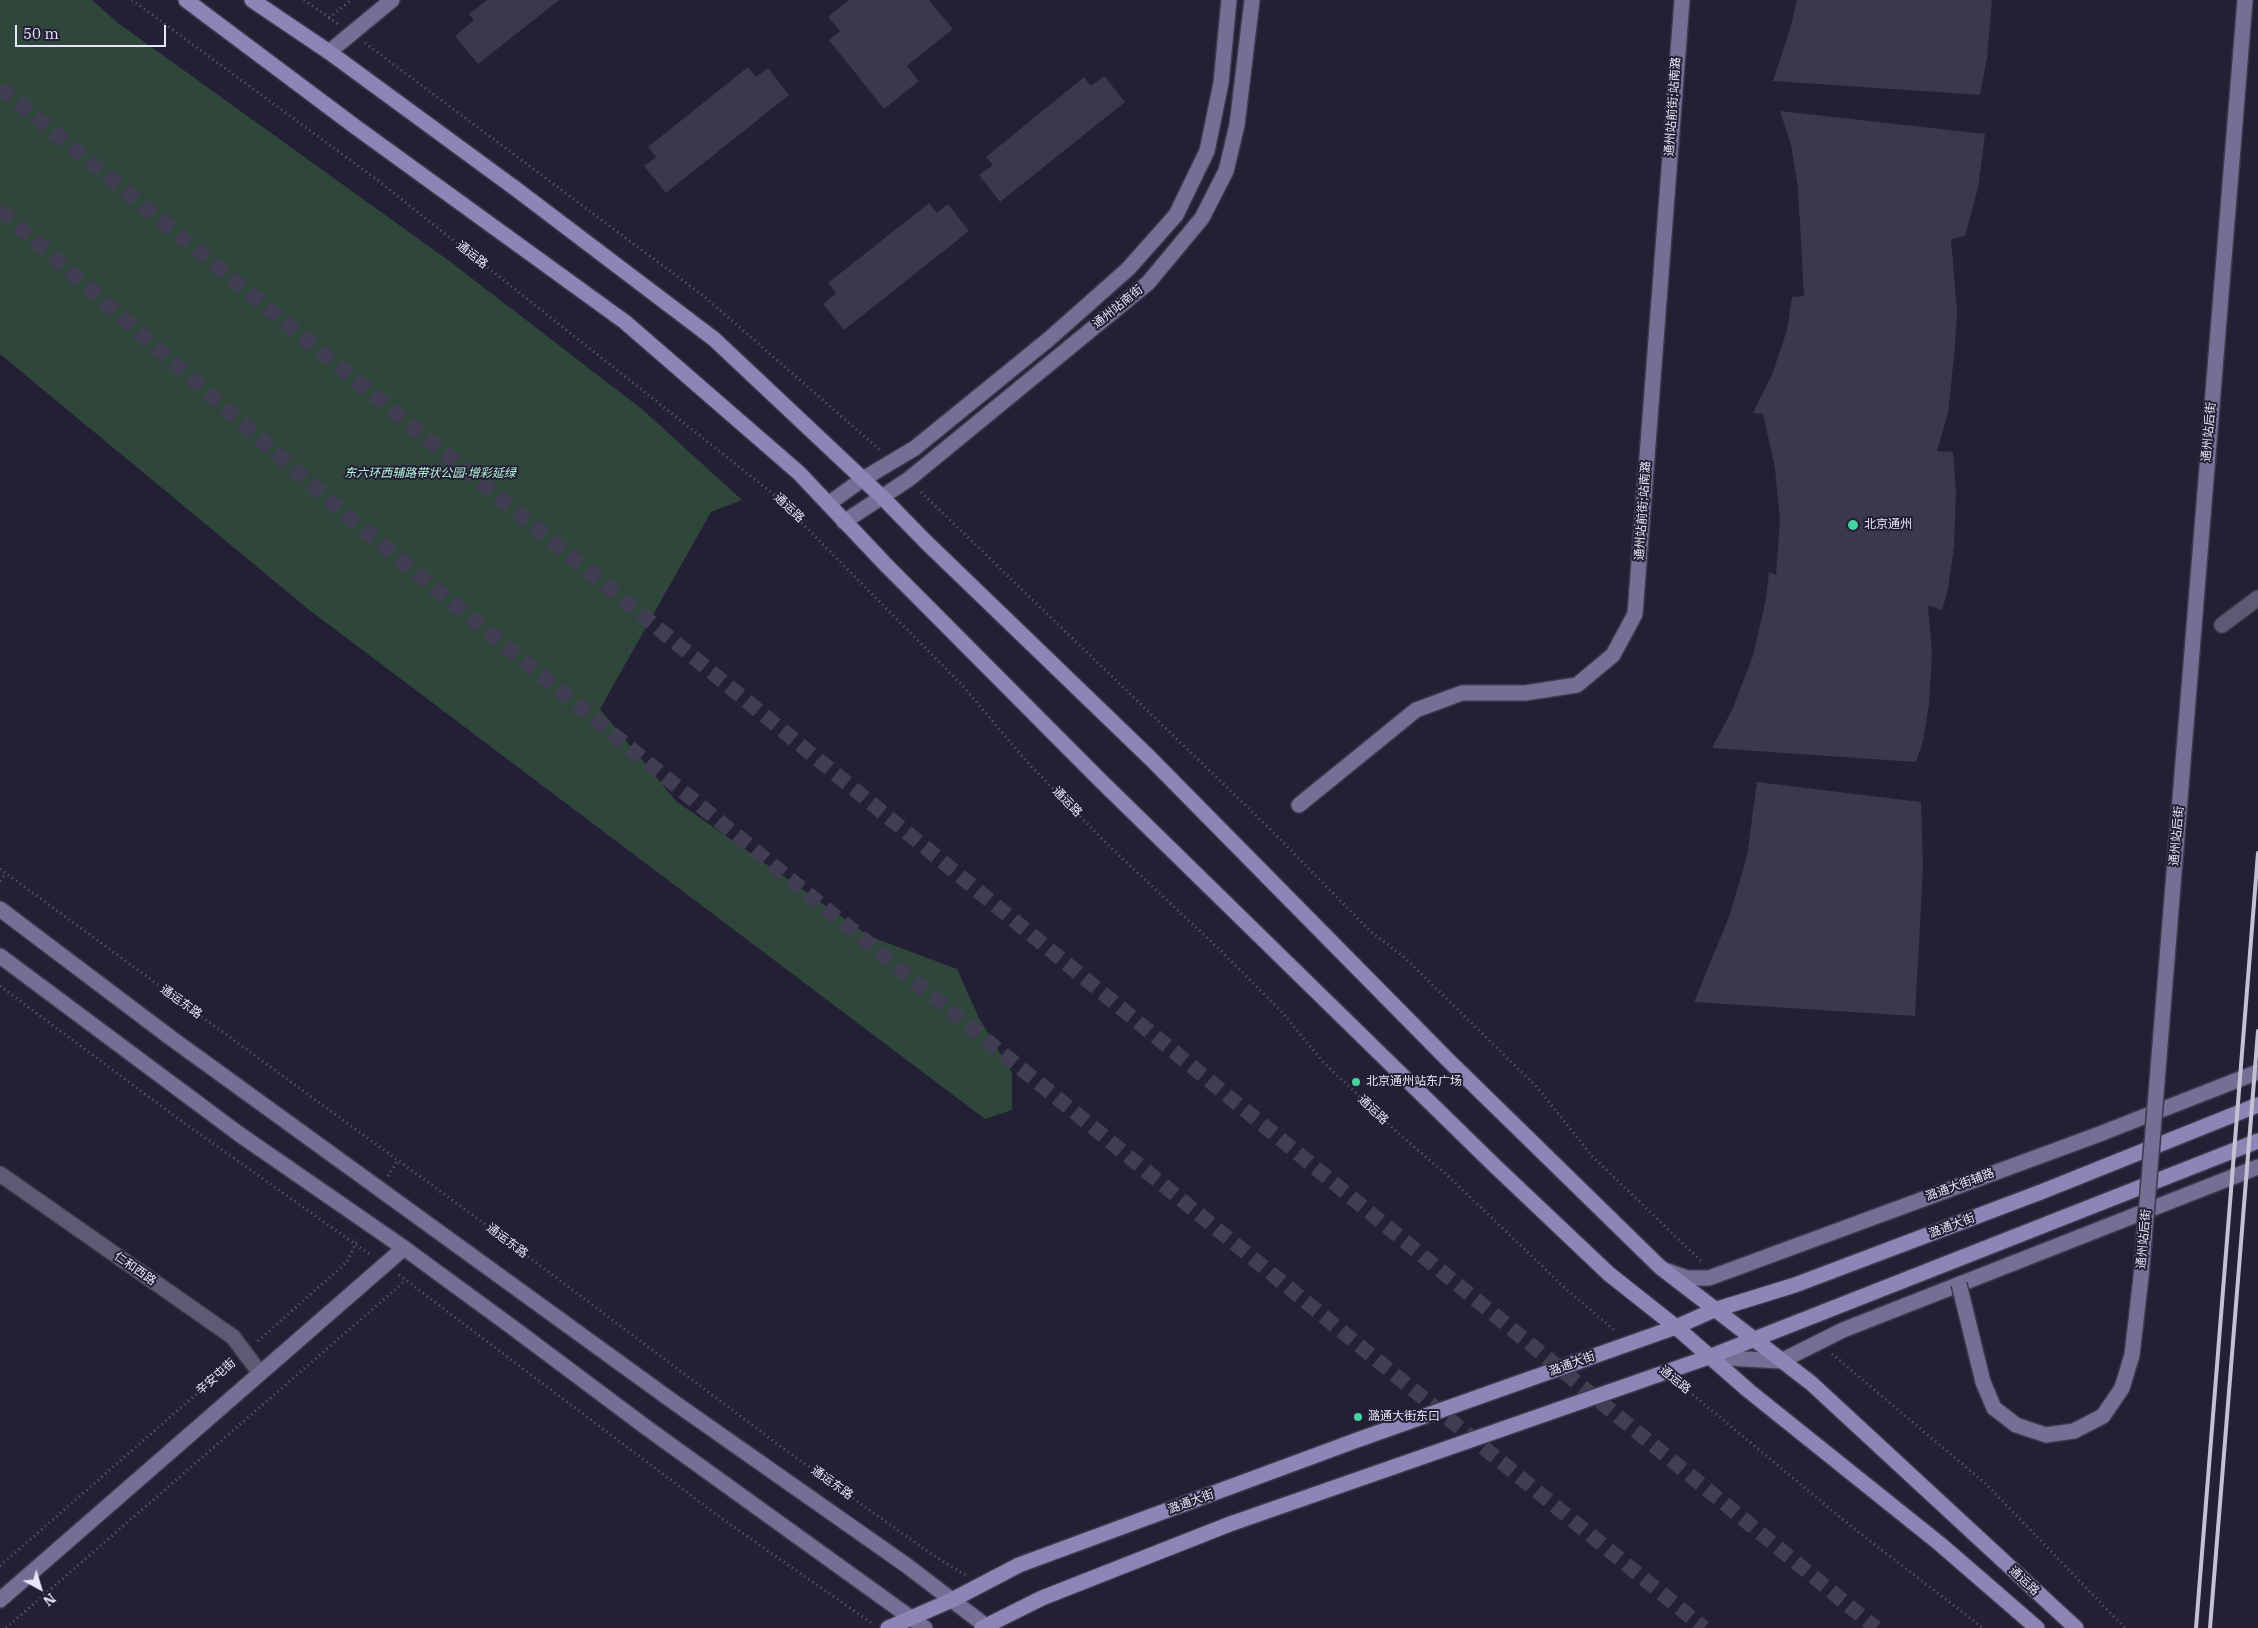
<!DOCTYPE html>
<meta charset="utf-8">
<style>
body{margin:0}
#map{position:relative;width:2258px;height:1628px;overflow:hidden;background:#231f35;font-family:"IBM Plex Serif",serif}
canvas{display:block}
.north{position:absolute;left:15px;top:1563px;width:50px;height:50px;-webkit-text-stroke:4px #231f35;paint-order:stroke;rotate:141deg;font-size:14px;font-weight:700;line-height:20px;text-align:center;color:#e8e6f6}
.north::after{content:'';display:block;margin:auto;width:18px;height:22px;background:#e8e6f6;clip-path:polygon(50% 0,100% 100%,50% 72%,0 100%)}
.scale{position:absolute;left:15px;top:25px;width:151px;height:22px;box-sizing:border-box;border:2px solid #e8e6f6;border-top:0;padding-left:6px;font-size:15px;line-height:18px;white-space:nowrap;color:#e8e6f6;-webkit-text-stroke:4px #231f35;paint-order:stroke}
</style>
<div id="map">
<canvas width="2258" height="1628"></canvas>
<div class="north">N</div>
<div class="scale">50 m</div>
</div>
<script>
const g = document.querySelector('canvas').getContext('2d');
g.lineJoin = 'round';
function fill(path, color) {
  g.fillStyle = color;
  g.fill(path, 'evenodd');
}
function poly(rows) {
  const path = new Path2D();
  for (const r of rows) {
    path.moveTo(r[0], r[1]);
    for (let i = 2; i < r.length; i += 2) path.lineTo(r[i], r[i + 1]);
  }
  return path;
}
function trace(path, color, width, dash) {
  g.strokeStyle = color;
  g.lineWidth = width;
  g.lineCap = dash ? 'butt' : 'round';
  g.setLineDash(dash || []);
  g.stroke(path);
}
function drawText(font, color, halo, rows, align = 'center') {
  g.font = font + ' "IBM Plex Serif","Noto Sans SC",serif';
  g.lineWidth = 4;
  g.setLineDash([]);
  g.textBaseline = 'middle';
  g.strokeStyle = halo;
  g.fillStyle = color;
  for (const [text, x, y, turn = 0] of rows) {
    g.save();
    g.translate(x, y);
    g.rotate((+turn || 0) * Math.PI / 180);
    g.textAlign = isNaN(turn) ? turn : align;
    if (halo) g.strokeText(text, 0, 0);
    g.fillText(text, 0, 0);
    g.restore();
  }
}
fill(poly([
 [0,0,92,0,118,23,452,263,643,410,742,500,711,512,600,709,676,801,869,936,957,969,979,1018,1012,1073,1012,1110,985,1119,308,609,0,354]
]), '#2f463b');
fill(poly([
 [487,0,559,0,478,64,455,36,474,20,469,14],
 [849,0,929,0,953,29,907,66,919,81,884,109,829,40,840,31,828,17],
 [1797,0,1992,0,1987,58,1980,95,1773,81,1790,29],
 [748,67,756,77,768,68,789,95,666,193,644,166,656,157,648,147],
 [1104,76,1125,102,1000,202,979,175,993,165,986,157,1084,77,1091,86],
 [1780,111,1985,134,1978,188,1965,236,1951,239,1957,311,1955,347,1948,413,1937,451,1953,452,1956,491,1954,546,1948,590,1942,610,1928,605,1932,653,1929,704,1923,741,1916,762,1712,748,1732,710,1753,656,1766,599,1769,572,1776,575,1780,520,1775,468,1763,414,1753,413,1772,375,1787,330,1792,297,1804,296,1798,188,1791,145],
 [929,203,937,213,948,204,969,231,844,330,823,304,836,293,828,283],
 [1757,782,1921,802,1923,868,1915,1016,1694,1002,1729,917,1747,856]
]), '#3b374f');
trace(poly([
 [0,88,1876,1628],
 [0,210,359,526,1704,1628]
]), '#413d52', 15, [15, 8]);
const street = poly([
 [2222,625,2258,598],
 [0,1174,233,1337,260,1373]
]);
const secondary = poly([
 [329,52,392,0],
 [828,504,863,479,915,448,1049,339,1128,269,1176,215,1207,151,1221,83,1229,0],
 [844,522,909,479,1148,283,1202,218,1226,171,1237,125,1252,0],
 [1299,805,1416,710,1462,693,1525,693,1577,685,1613,655,1635,614,1682,0],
 [0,909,171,1038,675,1403,906,1565,986,1626],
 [0,956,239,1134,404,1248,512,1327,647,1428,925,1628],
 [2157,1082,2245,0],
 [1668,1271,1687,1278,1709,1278,2097,1135,2258,1072],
 [1709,1357,1781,1361,1843,1330,2258,1167],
 [0,1600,404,1248]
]);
const primary = poly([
 [186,0,357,128,625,322,799,473,887,566,1099,779,1495,1166,1609,1274,1676,1327,1749,1391,1940,1544,2037,1628],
 [252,0,329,52,516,189,714,339,883,498,926,542,1150,758,1447,1059,1660,1267,1811,1383,2076,1628],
 [888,1628,952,1600,1019,1565,1360,1439,1676,1327,1714,1310,1795,1285,2041,1192,2258,1105],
 [982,1628,1042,1598,1230,1524,1709,1357,2258,1141]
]);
trace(street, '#3d394c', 18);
trace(secondary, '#3d394c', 18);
trace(primary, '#3d394c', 18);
trace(poly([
 [132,0,376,179,772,493,964,687,1026,761,1109,846,1216,946,1282,1012,1324,1063,1397,1132,1449,1177,1566,1289,1614,1330],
 [304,0,338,24],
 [329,18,351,0],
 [365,43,706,298,880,450],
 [921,492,1271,830,1369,930,1404,957,1537,1087,1592,1156,1701,1261],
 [0,869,485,1224,784,1449,927,1551,965,1575],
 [0,881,6,873],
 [0,986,173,1115,372,1256],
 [388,1176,397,1162],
 [399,1275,721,1518,873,1624],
 [258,1341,347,1262,358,1238],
 [1832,1354,1986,1484,2125,1628],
 [1681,1385,1852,1527,1983,1628],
 [0,1566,232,1363],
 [6,1628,406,1280]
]), '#625e72', 3, [1, 4]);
trace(street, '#5e5a74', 15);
trace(secondary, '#756f95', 15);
trace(primary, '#8d85b6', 15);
trace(poly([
 [2196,1628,2258,853],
 [2210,1628,2258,1031]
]), '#c3c1d2', 4);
const secondaryBridge = poly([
 [1959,1284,1983,1382,1994,1408,2016,1425,2046,1435,2074,1431,2103,1416,2122,1388,2132,1355,2141,1277,2157,1082]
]);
trace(secondaryBridge, '#3d394c', 18, []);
trace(secondaryBridge, '#756f95', 15);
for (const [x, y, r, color] of [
 [1853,525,6,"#45d49f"],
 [1356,1082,5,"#45d49f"],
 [1358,1417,5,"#45d49f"]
]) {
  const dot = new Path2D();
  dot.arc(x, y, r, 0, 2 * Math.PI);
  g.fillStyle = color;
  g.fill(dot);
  trace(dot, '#231f35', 2);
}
drawText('12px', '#e8e6f6', '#231f35', [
 ["通州站前街;站南潞",1673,107,-86],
 ["通运路",472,255,38],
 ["通州站南街",1118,307,-39],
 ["通州站后街",2209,432,-85],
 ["通运路",789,508,43],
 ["通州站前街;站南潞",1643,511,-86],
 ["通运路",1067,802,46],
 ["通州站后街",2177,836,-85],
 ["通运东路",181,1002,36],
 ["通运路",1373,1110,43],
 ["潞通大街辅路",1960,1185,-20],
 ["潞通大街",1952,1226,-21],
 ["通州站后街",2144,1239,-85],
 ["通运东路",507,1241,37],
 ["仁和西路",135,1269,35],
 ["潞通大街",1572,1364,-20],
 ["辛安屯街",216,1377,-41],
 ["通运路",1675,1380,39],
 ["通运东路",832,1483,36],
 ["潞通大街",1191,1502,-20],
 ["通运路",2024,1581,43]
]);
drawText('italic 12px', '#b5f4d6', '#231f35', [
 ["东六环西辅路带状公园·增彩延绿",430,474]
]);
drawText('12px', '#e8e6f6', '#231f35', [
 ["北京通州",1864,525],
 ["北京通州站东广场",1366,1082],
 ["潞通大街东口",1368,1417]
], 'left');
</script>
